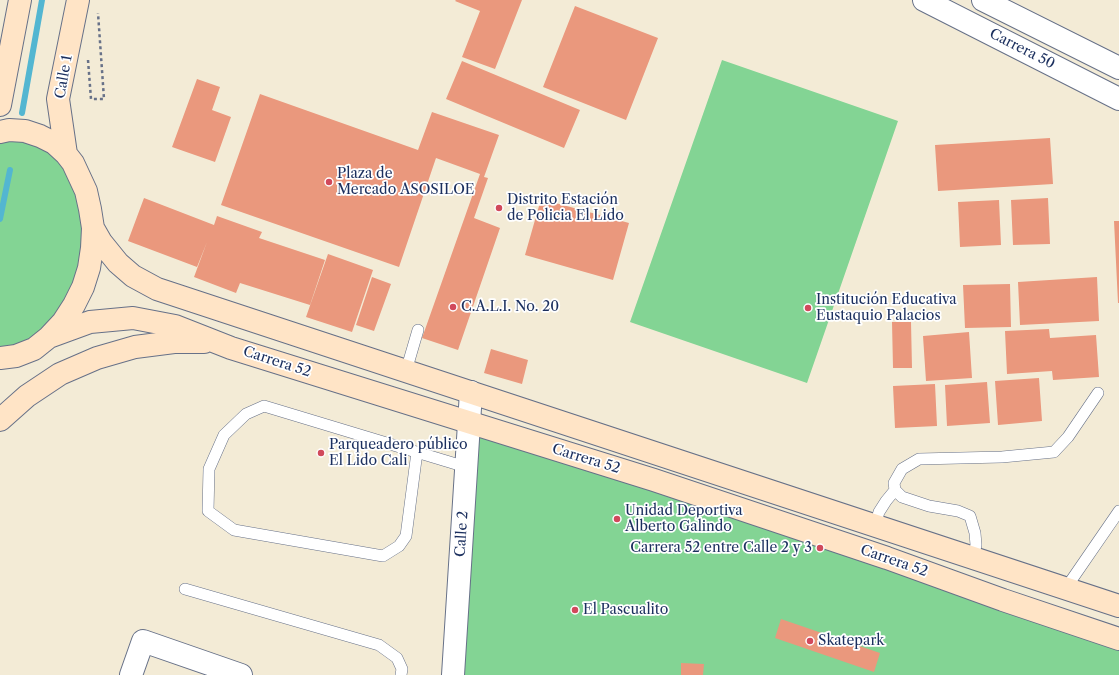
<!DOCTYPE html>
<meta charset="utf-8">
<style>
body{margin:0}
canvas{display:block;background:#f3ebd6}
</style>
<canvas width="1119" height="675"></canvas>
<script>
const g = document.querySelector('canvas').getContext('2d');
g.lineJoin = 'round';
function fill(path, color) {
  g.fillStyle = color;
  g.fill(path, 'evenodd');
}
function poly(rows) {
  const path = new Path2D();
  for (const r of rows) {
    path.moveTo(r[0], r[1]);
    for (let i = 2; i < r.length; i += 2) path.lineTo(r[i], r[i + 1]);
  }
  return path;
}
function trace(path, color, width, dash) {
  g.strokeStyle = color;
  g.lineWidth = width;
  g.lineCap = dash ? 'butt' : 'round';
  g.setLineDash(dash || []);
  g.stroke(path);
}
function drawText(font, color, halo, rows, align = 'center') {
  g.font = font + ' "Libre Caslon Text",serif';
  g.lineWidth = 3.5;
  g.setLineDash([]);
  g.textBaseline = 'middle';
  g.strokeStyle = halo;
  g.fillStyle = color;
  for (const [text, x, y, turn = 0] of rows) {
    g.save();
    g.translate(x, y);
    g.rotate((+turn || 0) * Math.PI / 180);
    g.textAlign = isNaN(turn) ? turn : align;
    if (halo) g.strokeText(text, 0, 0);
    g.fillText(text, 0, 0);
    g.restore();
  }
}
fill(poly([
 [722,60,898,121,807,383,630,322],
 [0,132,54,143,93,228,63,322,0,358],
 [469,423,1119,639,1119,675,453,675]
]), '#83d494');
trace(poly([
 [22,113,42,0],
 [0,219,10,170]
]), '#53b6d1', 6);
fill(poly([
 [456,0,522,0,495,69,462,57,480,11,455,1],
 [575,6,658,38,626,120,543,87],
 [462,61,580,110,564,148,446,99],
 [197,79,220,87,212,110,231,117,215,162,172,147],
 [260,94,418,150,432,112,499,135,484,177,488,178,474,218,500,228,458,350,422,338,480,174,436,158,399,267,221,205],
 [1050,138,1053,184,938,191,935,145],
 [144,198,214,225,217,216,262,232,259,238,325,260,310,305,240,283,236,293,194,277,207,242,197,267,128,241],
 [1048,198,1050,244,1013,245,1011,200],
 [541,199,629,223,613,280,525,255],
 [999,200,1001,245,960,247,958,202],
 [1114,221,1119,221,1119,303,1118,303],
 [328,254,373,270,352,332,306,317],
 [372,277,391,284,374,331,356,325],
 [1097,277,1099,321,1020,325,1018,282],
 [1010,284,1011,327,965,328,963,285],
 [892,322,911,322,912,368,893,368],
 [1049,329,1050,338,1096,335,1099,377,1053,380,1052,371,1007,374,1005,331],
 [969,332,972,378,926,381,923,336],
 [491,349,528,360,522,384,484,373],
 [1039,378,1042,421,998,425,995,381],
 [987,382,990,423,947,426,945,385],
 [935,384,937,426,895,428,893,386],
 [781,619,880,653,874,672,775,638],
 [681,663,704,664,703,675,681,675]
]), '#ea987d');
const service = poly([
 [406,371,418,330],
 [417,452,406,536,399,546,383,556,234,530,208,511,209,469,224,435,246,414,264,406,466,467],
 [875,525,879,512,886,501,895,490],
 [973,558,976,545,975,533,970,516,958,511,929,506,902,497,895,490,894,483,902,469,919,459,1002,457,1054,452,1068,437,1098,393],
 [1066,588,1119,511],
 [185,589,379,645,397,658,402,669,401,675]
]);
const minor = poly([
 [131,675,143,641,241,675],
 [453,675,471,392]
]);
const tertiary = poly([
 [924,0,1119,99],
 [983,0,1119,68]
]);
const secondary = poly([
 [0,105,20,0],
 [0,132,9,130,25,131,40,136,54,143,66,154,73,163,86,191,90,209,93,228,92,248,89,268,83,287,74,305,63,322,49,337,34,349,16,356,0,358],
 [66,154,58,99,78,0],
 [93,228,101,242,118,263,133,276,157,289,1119,606],
 [49,337,90,322,133,318,175,326,231,348,654,480,887,558,1003,600,1119,639],
 [0,420,27,396,60,374,97,358,135,347,174,342,204,342]
]);
trace(service, '#677188', 12);
trace(minor, '#677188', 24);
trace(tertiary, '#677188', 24);
trace(secondary, '#677188', 24);
trace(poly([
 [88,60,91,99,104,99,98,13]
]), '#677188', 2.5, [3, 3]);
trace(service, '#fff', 11);
trace(minor, '#fff', 22);
trace(tertiary, '#fff', 22);
trace(secondary, '#ffe4c6', 22);
for (const [x, y, r, color] of [
 [329,182,4,"#d1495b"],
 [499,208,4,"#d1495b"],
 [453,307,4,"#d1495b"],
 [808,308,4,"#d1495b"],
 [321,453,4,"#d1495b"],
 [617,519,4,"#d1495b"],
 [820,548,4,"#d1495b"],
 [575,610,4,"#d1495b"],
 [810,641,4,"#d1495b"]
]) {
  const dot = new Path2D();
  dot.arc(x, y, r, 0, 2 * Math.PI);
  g.fillStyle = color;
  g.fill(dot);
  trace(dot, '#fff', 1.5);
}
drawText('14px', '#1b2f5e', '#fff', [
 ["Carrera 50",1022,49,27],
 ["Calle 1",64,77,-80],
 ["Carrera 52",277,362,18],
 ["Carrera 52",586,459,17],
 ["Calle 2",462,534,-86],
 ["Carrera 52",894,561,19]
]);
drawText('14px', '#1b2f5e', '#fff', [
 ["Plaza de",337,174],
 ["Mercado ASOSILOE",337,190],
 ["Distrito Estación",507,200],
 ["de Policia El Lido",507,216],
 ["Institución Educativa",816,300],
 ["Eustaquio Palacios",816,316],
 ["C.A.L.I. No. 20",461,307],
 ["Parqueadero público",329,445],
 ["El Lido Cali",329,461],
 ["Unidad Deportiva",625,511],
 ["Alberto Galindo",625,527],
 ["Carrera 52 entre Calle 2 y 3",812,548,"right"],
 ["El Pascualito",583,610],
 ["Skatepark",818,641]
], 'left');
</script>
